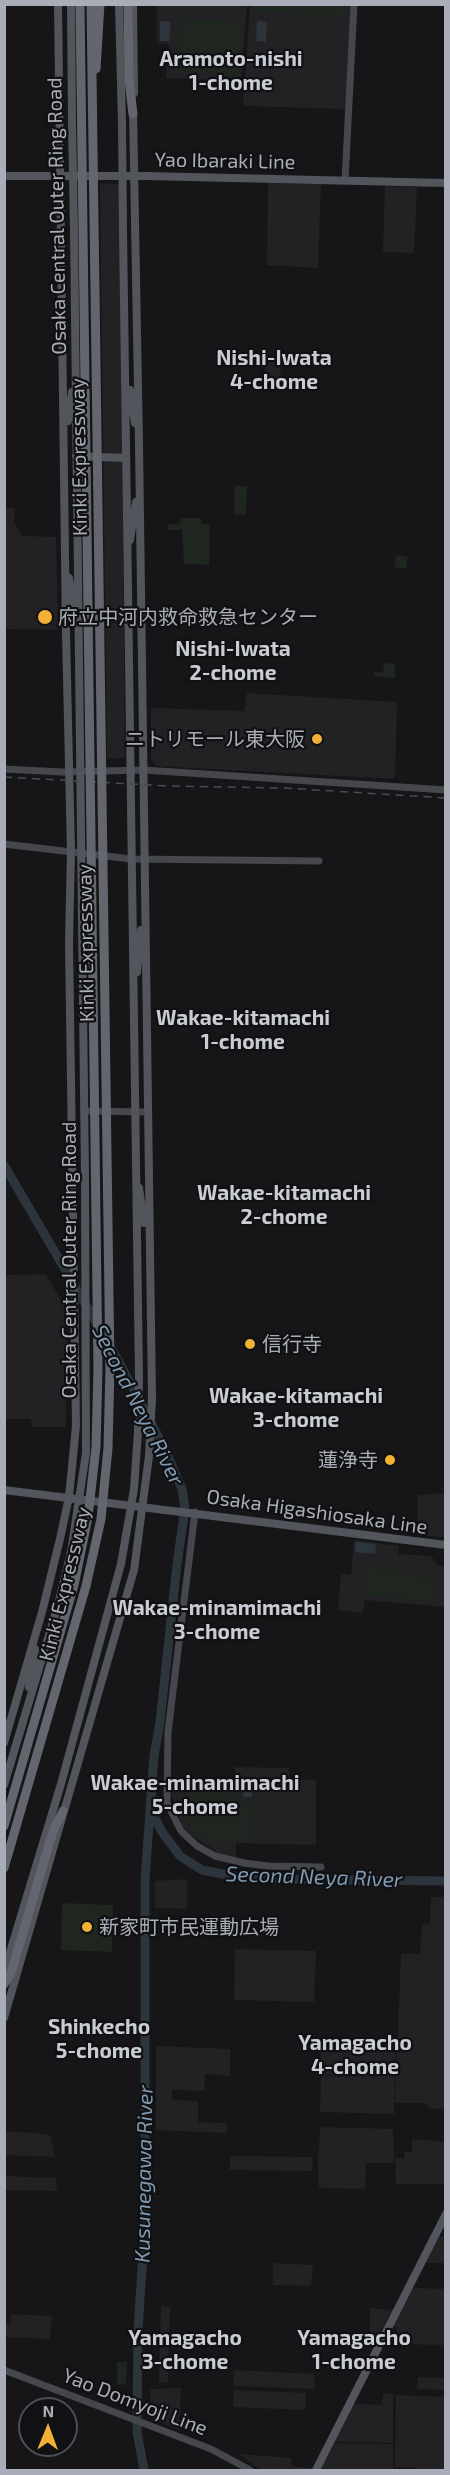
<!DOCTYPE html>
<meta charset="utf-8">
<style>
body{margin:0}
#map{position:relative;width:450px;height:2475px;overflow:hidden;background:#161618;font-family:"Exo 2",sans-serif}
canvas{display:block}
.frame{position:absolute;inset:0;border:6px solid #a8adb8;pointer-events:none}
.north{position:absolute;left:18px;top:2397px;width:60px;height:60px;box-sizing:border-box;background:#111113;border:2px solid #4d4f55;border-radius:50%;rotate:1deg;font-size:16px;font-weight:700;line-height:24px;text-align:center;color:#a8adb8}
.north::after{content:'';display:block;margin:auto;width:21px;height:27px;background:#f2b134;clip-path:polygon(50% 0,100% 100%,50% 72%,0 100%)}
</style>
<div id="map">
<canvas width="450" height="2475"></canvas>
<div class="frame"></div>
<div class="north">N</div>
</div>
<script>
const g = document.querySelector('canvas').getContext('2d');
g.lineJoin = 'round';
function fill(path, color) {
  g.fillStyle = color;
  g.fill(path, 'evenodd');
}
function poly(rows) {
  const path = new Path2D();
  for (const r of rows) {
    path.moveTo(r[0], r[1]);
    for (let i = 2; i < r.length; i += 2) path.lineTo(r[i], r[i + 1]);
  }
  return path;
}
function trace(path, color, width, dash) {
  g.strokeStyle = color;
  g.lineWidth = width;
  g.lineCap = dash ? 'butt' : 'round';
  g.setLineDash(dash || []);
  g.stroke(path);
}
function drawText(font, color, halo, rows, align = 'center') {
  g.font = font + ' "Exo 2","Noto Sans JP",sans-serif';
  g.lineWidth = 4.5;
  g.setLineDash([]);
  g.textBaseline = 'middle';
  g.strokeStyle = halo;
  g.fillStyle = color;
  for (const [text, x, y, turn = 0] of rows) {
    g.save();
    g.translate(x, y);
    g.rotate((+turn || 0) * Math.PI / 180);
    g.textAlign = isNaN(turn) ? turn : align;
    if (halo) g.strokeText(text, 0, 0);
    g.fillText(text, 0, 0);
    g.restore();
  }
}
fill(poly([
 [157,5,247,5,241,81,166,78,169,44,157,43],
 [250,5,352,5,346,107,344,109,245,106,243,104],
 [100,183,120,184,125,758,107,758],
 [268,183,321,184,318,268,267,265],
 [385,186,417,187,414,253,383,252],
 [265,358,280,358,281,381,267,380],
 [5,507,15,509,14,522,22,536,56,537,58,630,5,629],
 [247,693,397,702,395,776,393,779,157,766,151,759,151,708,244,711],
 [46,1274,66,1309,66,1427,32,1427,31,1419,5,1419,5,1275],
 [445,1493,445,1537,424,1536,425,1524,418,1524,417,1495],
 [354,1540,399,1546,398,1554,430,1556,436,1561,436,1565,445,1566,445,1607,365,1600,363,1613,338,1610,341,1573,351,1575],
 [235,1767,289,1768,290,1779,316,1780,316,1845,236,1843,236,1859,216,1853,216,1851,192,1836,184,1828,175,1810,170,1783,235,1784],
 [187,1879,187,1909,155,1908,155,1881],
 [431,1897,445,1897,445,2108,432,2109,425,2103,395,2103,401,1954,420,1954,422,1924,430,1923],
 [235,1949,316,1951,314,2002,234,2000],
 [156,2046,230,2049,230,2076,205,2074,204,2091,172,2090,172,2100,198,2101,198,2122,225,2123,227,2125,227,2133,156,2130],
 [331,2047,396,2049,394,2114,320,2112,321,2076,366,2077,320,2075,321,2052,331,2052],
 [320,2127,393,2129,394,2163,366,2163,365,2189,319,2188,318,2164],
 [5,2131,47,2134,50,2136,55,2157,5,2155],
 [412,2139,445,2142,445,2184,396,2184,395,2158,404,2159,405,2152,412,2152],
 [230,2156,313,2157,312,2171,230,2170],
 [5,2176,56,2178,57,2191,5,2190],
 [439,2237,445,2237,445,2263,425,2263],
 [273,2263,313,2265,311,2286,273,2285],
 [413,2288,445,2289,445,2345,396,2344,397,2327,393,2326],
 [161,2306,170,2307,168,2382,159,2382],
 [370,2308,392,2310,374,2344,370,2345],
 [11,2314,52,2316,50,2339,5,2337,5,2324,11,2324],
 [234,2370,314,2374,315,2389,233,2386],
 [418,2377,445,2378,445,2390,417,2389],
 [181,2388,179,2430,151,2418,150,2391,152,2389],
 [234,2390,306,2393,305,2410,233,2407],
 [383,2394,393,2394,393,2443,335,2442,354,2404,382,2405],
 [396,2395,445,2397,445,2470,416,2470,416,2467,395,2467],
 [335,2443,393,2444,393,2470,320,2470],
 [239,2454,291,2458,291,2466,312,2468,310,2470,261,2470]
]), '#222225');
fill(poly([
 [257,5,347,5,347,16,257,11],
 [182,18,242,23,238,76,177,71],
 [235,486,247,486,246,515,234,514],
 [181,518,201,518,202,524,210,525,209,565,184,564,182,530,167,530,168,524,180,525],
 [396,555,408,557,406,569,394,567],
 [384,663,395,664,395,678,374,676,374,672,383,672],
 [367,1568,405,1571,405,1576,433,1578,431,1601,365,1595],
 [186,1788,235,1789,235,1801,252,1803,251,1839,207,1839,190,1829,183,1805],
 [62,1903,113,1905,112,1952,61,1950],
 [117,2362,127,2362,126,2385,117,2384]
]), '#1e261f');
fill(poly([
 [160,21,171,22,169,41,160,41],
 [257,21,267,22,266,42,256,41],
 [356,1542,376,1544,375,1554,355,1552],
 [243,1778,252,1778,252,1797,243,1797]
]), '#2c353c');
trace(poly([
 [4,1165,118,1360,165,1449,182,1489,185,1509,177,1564,160,1722,154,1756,145,1880,145,2221,138,2330,137,2432,144,2470],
 [150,1808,162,1832,180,1856,202,1870,238,1877,272,1879,446,1881]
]), '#2c353c', 9);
trace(poly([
 [345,181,354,4],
 [4,769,62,772,144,770,446,790],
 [4,844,131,859,319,861],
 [84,1111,148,1112],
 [195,1512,168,1732,167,1803,181,1831,197,1846,215,1856,244,1863,268,1866,321,1867],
 [4,2370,211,2449,250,2470]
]), '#45474d', 7);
trace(poly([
 [71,4,72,121],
 [119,4,122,122],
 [133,4,134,93],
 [4,176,146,176,446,183],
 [74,231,85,1177],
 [123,231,139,1377],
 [130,390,135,423],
 [68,421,72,392],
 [76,456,126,458],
 [130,540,136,502],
 [69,578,75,613],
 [137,972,141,930],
 [139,1188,144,1223],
 [4,1490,446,1545],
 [29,1687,35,1649],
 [4,1743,42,1612,60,1539,69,1497,76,1426,69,943,71,852,66,634,58,4],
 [4,1785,58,1605,71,1552],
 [4,1972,61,1784,121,1564],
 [4,2018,134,1570,149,1456,152,1398,139,444,133,111],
 [316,2470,446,2214]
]), '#53555c', 8);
trace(poly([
 [128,4,129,80,133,114],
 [96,69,100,4],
 [4,1984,11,1973,53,1831,63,1811]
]), '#63666e', 9);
trace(poly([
 [4,777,168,786,284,788,446,798]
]), '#4a4c52', 1.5, [8, 6]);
trace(poly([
 [72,121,74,231],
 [122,122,123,231],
 [71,1552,86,1453,85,1177],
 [121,1564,134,1489,138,1432,139,1377]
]), '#53555c', 8);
trace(poly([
 [4,1826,74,1585,88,1517,96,1447,98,1368,80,4],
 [4,1868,86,1586,101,1519,108,1448,110,1368,91,4]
]), '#63666e', 9);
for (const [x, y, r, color] of [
 [45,617,8,"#f2b134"],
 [317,739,6,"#f2b134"],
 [250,1344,6,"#f2b134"],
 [390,1460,6,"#f2b134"],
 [87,1927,6,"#f2b134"]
]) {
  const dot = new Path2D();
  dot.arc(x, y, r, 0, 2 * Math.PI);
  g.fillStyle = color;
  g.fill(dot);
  trace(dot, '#111113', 2);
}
drawText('20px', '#a8adb8', '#111113', [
 ["Yao Ibaraki Line",225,161,1],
 ["Osaka Central Outer Ring Road",57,216,-91],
 ["Kinki Expressway",79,457,-91],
 ["Kinki Expressway",86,943,-91],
 ["Osaka Central Outer Ring Road",69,1260,-90],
 ["Osaka Higashiosaka Line",317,1512,8],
 ["Kinki Expressway",65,1584,-76],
 ["Yao Domyoji Line",135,2402,21]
]);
drawText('20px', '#a8adb8', '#111113', [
 ["府立中河内救命救急センター",58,617],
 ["ニトリモール東大阪",305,739,"right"],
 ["信行寺",262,1344],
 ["蓮浄寺",378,1460,"right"],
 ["新家町市民運動広場",99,1927]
], 'left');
drawText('bold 21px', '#c9ccd4', '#111113', [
 ["Aramoto-nishi",231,59],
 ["1-chome",231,83],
 ["Nishi-Iwata",274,358],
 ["4-chome",274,382],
 ["Nishi-Iwata",233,649],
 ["2-chome",233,673],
 ["Wakae-kitamachi",243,1018],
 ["1-chome",243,1042],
 ["Wakae-kitamachi",284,1193],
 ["2-chome",284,1217],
 ["Wakae-kitamachi",296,1396],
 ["3-chome",296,1420],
 ["Wakae-minamimachi",217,1608],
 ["3-chome",217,1632],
 ["Wakae-minamimachi",195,1783],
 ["5-chome",195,1807],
 ["Shinkecho",99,2027],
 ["5-chome",99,2051],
 ["Yamagacho",355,2043],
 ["4-chome",355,2067],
 ["Yamagacho",185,2338],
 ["3-chome",185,2362],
 ["Yamagacho",354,2338],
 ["1-chome",354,2362]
]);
drawText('italic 21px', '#7f9bb3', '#111113', [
 ["Second Neya River",138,1405,63],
 ["Second Neya River",314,1877,2],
 ["Kusunegawa River",144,2174,-89]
]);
</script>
